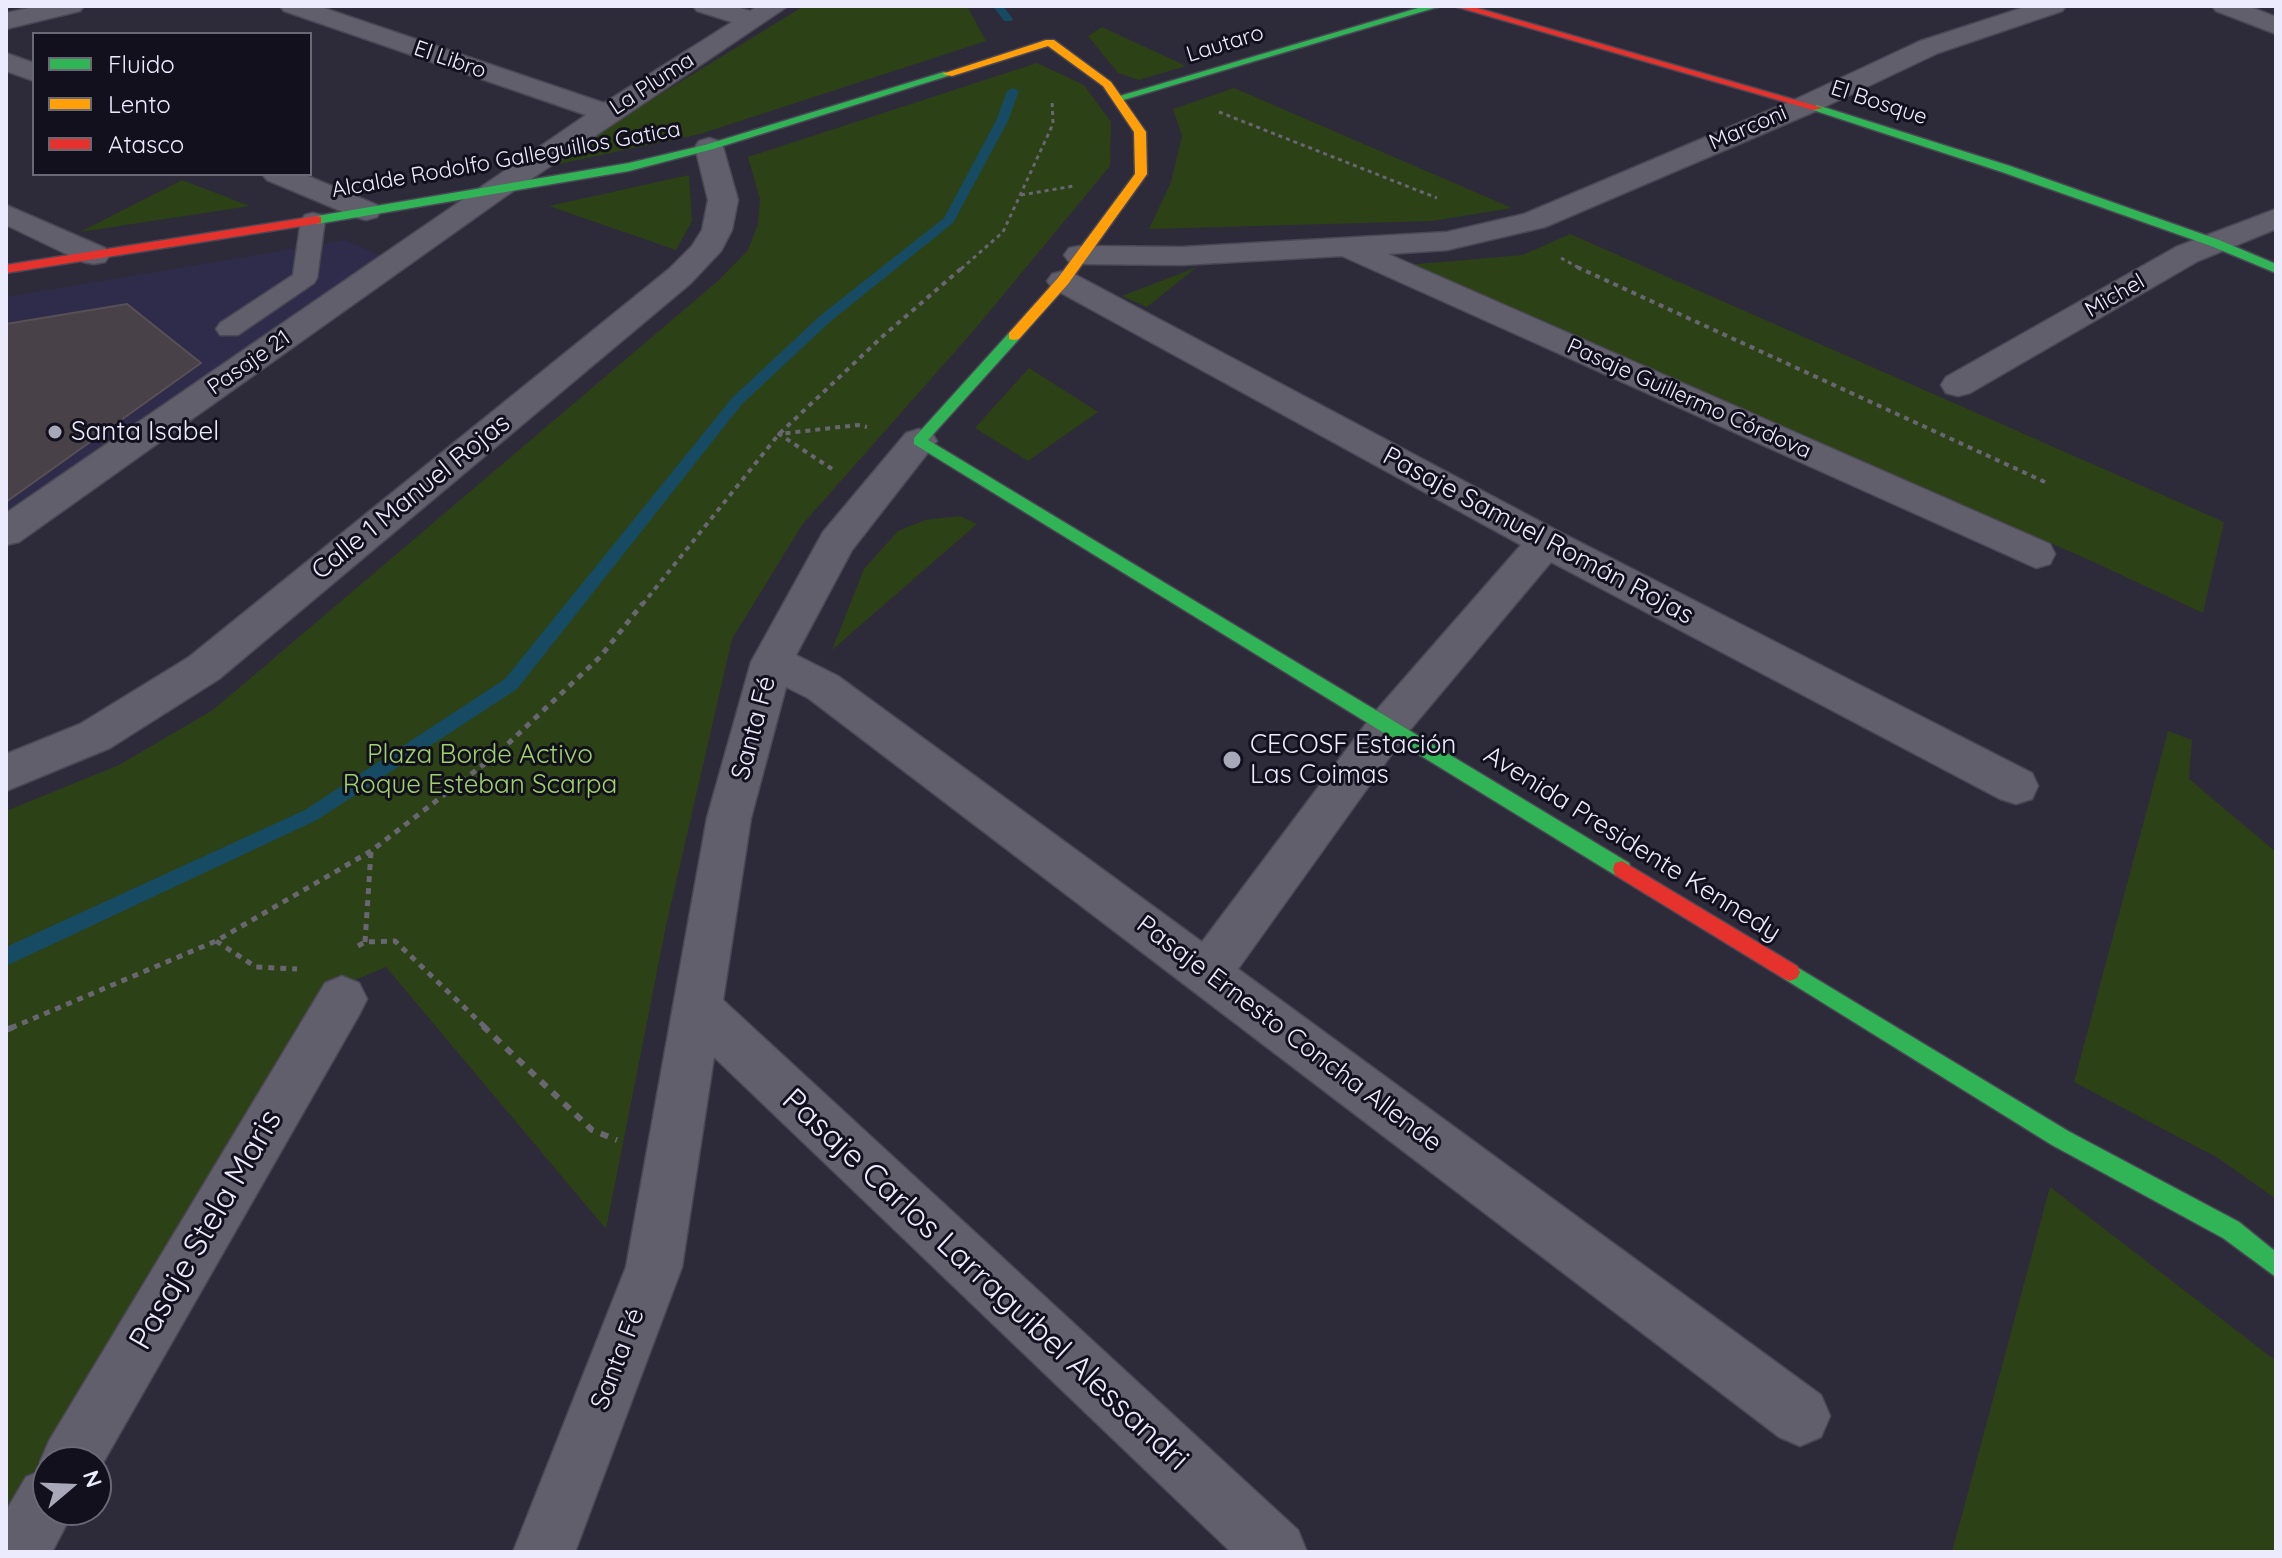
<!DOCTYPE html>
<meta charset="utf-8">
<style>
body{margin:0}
#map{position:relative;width:2282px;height:1558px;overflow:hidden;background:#2d2b3a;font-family:Quicksand,sans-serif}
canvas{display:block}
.frame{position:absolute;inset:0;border:8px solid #ecebfd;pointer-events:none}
.legend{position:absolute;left:32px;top:32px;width:280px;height:144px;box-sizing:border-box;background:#12101c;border:2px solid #696876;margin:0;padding:10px 14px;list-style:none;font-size:24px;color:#ecebfd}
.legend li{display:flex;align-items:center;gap:16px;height:40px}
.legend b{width:40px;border:2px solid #696876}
.north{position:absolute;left:32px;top:1446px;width:80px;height:80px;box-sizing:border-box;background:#12101c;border:2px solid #696876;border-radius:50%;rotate:71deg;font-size:22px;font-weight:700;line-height:32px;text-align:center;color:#ecebfd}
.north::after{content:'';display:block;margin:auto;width:28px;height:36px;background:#a9a8b9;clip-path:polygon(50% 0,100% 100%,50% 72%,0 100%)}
</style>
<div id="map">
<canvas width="2282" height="1558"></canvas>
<div class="frame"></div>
<ul class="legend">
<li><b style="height:10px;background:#30b455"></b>Fluido</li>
<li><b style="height:10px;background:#ff9f0a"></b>Lento</li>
<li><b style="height:10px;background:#e5322d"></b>Atasco</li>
</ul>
<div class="north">N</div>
</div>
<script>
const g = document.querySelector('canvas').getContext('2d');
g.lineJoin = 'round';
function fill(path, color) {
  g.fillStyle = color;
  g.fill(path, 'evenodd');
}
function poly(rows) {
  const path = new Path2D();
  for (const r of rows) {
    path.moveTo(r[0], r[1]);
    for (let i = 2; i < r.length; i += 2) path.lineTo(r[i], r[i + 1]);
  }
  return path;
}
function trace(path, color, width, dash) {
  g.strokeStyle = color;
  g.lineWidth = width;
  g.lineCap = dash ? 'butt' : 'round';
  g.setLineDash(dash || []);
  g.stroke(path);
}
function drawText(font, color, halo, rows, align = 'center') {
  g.font = font + ' Quicksand,sans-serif';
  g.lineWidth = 6;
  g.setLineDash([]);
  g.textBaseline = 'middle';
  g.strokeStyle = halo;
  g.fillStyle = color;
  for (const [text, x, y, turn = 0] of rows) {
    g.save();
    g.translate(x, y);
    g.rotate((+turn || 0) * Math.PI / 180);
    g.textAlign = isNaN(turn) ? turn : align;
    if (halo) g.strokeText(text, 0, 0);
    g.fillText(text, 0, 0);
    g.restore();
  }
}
fill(poly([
 [346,240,382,257,6,511,6,297]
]), '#2f2b4a');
fill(poly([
 [804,6,967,6,986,41,700,134,540,168],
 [1102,27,1186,66,1139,80,1118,73,1088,36],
 [1037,63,1084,85,1111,122,1110,166,975,329,802,525,732,639,666,926,606,1229,386,967,319,995,6,1519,6,811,119,765,213,710,719,280,748,250,758,224,760,199,748,157],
 [1234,88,1512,208,1432,221,1149,229,1171,182,1182,136,1173,109],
 [689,175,692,221,676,250,549,206],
 [182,180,250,206,80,232],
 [1570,234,2224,522,2203,613,2085,558,1407,265,1523,255],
 [1197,267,1147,307,1122,296],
 [1029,368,1098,412,1028,461,975,428],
 [960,516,977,524,832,650,864,569,898,531,925,520],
 [2168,731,2192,740,2189,779,2276,852,2276,1199,2218,1158,2074,1082],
 [2050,1187,2276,1361,2276,1552,1952,1552]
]), '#2d4116');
fill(poly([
 [993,6,1003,6,1013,19,1012,21,1004,21,993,6],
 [1013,88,1019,91,1008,121,953,223,831,321,742,404,517,689,317,820,6,966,6,947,305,810,505,679,732,398,821,315,944,218,996,121,1007,91,1013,88]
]), '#164b63');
const building = poly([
 [127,304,201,363,6,502,6,324,127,304]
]);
fill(building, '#484147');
trace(building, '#575055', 2);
const lane = poly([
 [313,213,321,215,325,220,317,278,314,283,238,335,220,335,216,329,220,323,293,275,301,220,305,215,313,213]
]);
const street = poly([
 [38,6,84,6,80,11,6,29,6,13,38,6],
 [280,6,318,6,604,103,732,22,697,11,693,6,733,6,750,11,758,6,788,6,503,198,19,542,6,545,6,513,586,115,284,11,280,6],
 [2028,6,2066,6,2062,11,1938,53,1816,111,1545,227,1447,250,1388,254,2050,544,2055,554,2050,564,2036,568,1342,256,1182,265,1080,264,1069,262,1064,255,1069,248,1080,246,1182,247,1447,232,1524,214,1796,99,1920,41,2028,6],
 [2212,6,2248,6,2276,17,2276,34,2216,11,2212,6],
 [6,53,34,63,34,81,6,71,6,53],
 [709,138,719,141,723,147,738,200,732,230,721,251,691,283,219,679,110,748,6,791,6,754,80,724,189,657,669,269,692,246,702,230,708,200,695,147,699,141,709,138],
 [262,174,303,174,377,205,381,211,377,217,366,220,355,217,267,180,262,174],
 [6,205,105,248,110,255,105,262,94,264,83,262,6,225,6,205],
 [2276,209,2276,229,2198,261,1970,393,1958,396,1946,393,1941,385,1946,377,2176,247,2276,209],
 [1063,271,1074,274,1560,532,2032,773,2038,786,2032,799,2016,804,2000,799,1551,562,1404,737,1238,969,1821,1395,1830,1416,1821,1437,1800,1446,1779,1437,808,698,786,687,751,818,723,1000,1298,1530,1307,1552,1231,1552,714,1057,682,1267,575,1552,513,1552,626,1267,707,818,751,662,823,532,906,433,919,429,932,433,937,441,852,550,796,655,838,676,1202,942,1374,713,1521,545,1052,288,1047,281,1052,274,1063,271],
 [342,976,359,983,367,999,359,1015,96,1475,96,1462,48,1462,48,1510,74,1510,52,1552,6,1552,6,1511,26,1477,43,1470,40,1462,49,1441,325,983,342,976]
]);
const fast = poly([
 [1425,6,1441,6,1123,100,1113,98,1425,6],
 [944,72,954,74,713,149,629,171,317,224,311,220,317,216,629,163,705,145,944,72],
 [1817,105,2010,166,2219,240,2276,264,2276,273,2211,246,2002,172,1813,110,1811,108,1817,105],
 [1014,332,1019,333,1019,339,928,440,1629,863,1631,869,1629,875,1622,877,1615,875,914,444,914,438,1009,333,1014,332],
 [1790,963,2068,1131,2239,1222,2276,1252,2276,1277,2223,1238,2052,1145,1783,978,1780,972,1783,966,1790,963]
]);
const slow = poly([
 [1046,40,1054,40,1111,82,1146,132,1147,174,1068,284,1019,339,1014,340,1009,339,1009,333,1058,278,1135,174,1134,132,1103,86,1048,46,952,76,942,74,1046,40]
]);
const jam = poly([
 [1454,6,1470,6,1823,108,1813,110,1454,6],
 [317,216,321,217,321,223,6,273,6,265,317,216],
 [1622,861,1797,966,1800,972,1797,978,1790,981,1783,978,1615,875,1613,869,1615,863,1622,861]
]);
trace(lane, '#4a4855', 3);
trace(street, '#4a4855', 3);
trace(fast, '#4a4855', 3);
trace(slow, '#4a4855', 3);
trace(jam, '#4a4855', 3);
trace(poly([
 [1219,112,1437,198],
 [1021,195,1074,186],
 [1561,258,1581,269],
 [961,269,1003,232,1053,124,1052,99]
]), '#686771', 3, [4, 4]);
trace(poly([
 [1577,267,2047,483],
 [832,469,779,434,858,425,867,427],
 [642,605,779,434,883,336,963,267]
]), '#686771', 4, [5, 5]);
trace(poly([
 [216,941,256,967,297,969],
 [365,942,371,852],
 [358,946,365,942,395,941,486,1028],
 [11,1028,216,941,371,851,496,755,600,657,643,603]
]), '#686771', 5, [6, 6]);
trace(poly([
 [483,1026,592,1130,617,1140],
 [6,1030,16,1026]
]), '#686771', 6, [8, 8]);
fill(lane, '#605f6b');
fill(street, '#605f6b');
fill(fast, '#30b455');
fill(slow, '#ff9f0a');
fill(jam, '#e5322d');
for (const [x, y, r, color] of [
 [55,432,8,"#a9a8b9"],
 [1232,760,10,"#a9a8b9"]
]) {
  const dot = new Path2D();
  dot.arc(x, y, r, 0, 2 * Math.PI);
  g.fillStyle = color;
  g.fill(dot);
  trace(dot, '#12101c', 3);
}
drawText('22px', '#ecebfd', '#12101c', [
 ["Lautaro",1225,44,-17],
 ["El Libro",450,60,19],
 ["La Pluma",652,84,-33],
 ["El Bosque",1879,103,18],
 ["Marconi",1748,128,-23],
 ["Alcalde Rodolfo Galleguillos Gatica",506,160,-10],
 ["Michel",2115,296,-30],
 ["Pasaje 21",249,363,-35],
 ["Pasaje Guillermo Córdova",1689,399,24]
]);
drawText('26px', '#ecebfd', '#12101c', [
 ["Santa Isabel",71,432],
 ["CECOSF Estación",1250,745],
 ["Las Coimas",1250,775]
], 'left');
drawText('26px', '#ecebfd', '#12101c', [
 ["Calle 1 Manuel Rojas",411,497,-39],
 ["Pasaje Samuel Román Rojas",1538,536,28],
 ["Santa Fé",754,728,-75],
 ["Avenida Presidente Kennedy",1632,844,32],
 ["Pasaje Ernesto Concha Allende",1289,1034,37],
 ["Santa Fé",618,1359,-69]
]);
drawText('26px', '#9fd368', '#12101c', [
 ["Plaza Borde Activo",480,755],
 ["Roque Esteban Scarpa",480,785]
]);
drawText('32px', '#ecebfd', '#12101c', [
 ["Pasaje Stela Maris",206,1230,-60],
 ["Pasaje Carlos Larraguibel Alessandri",985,1280,43]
]);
</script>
